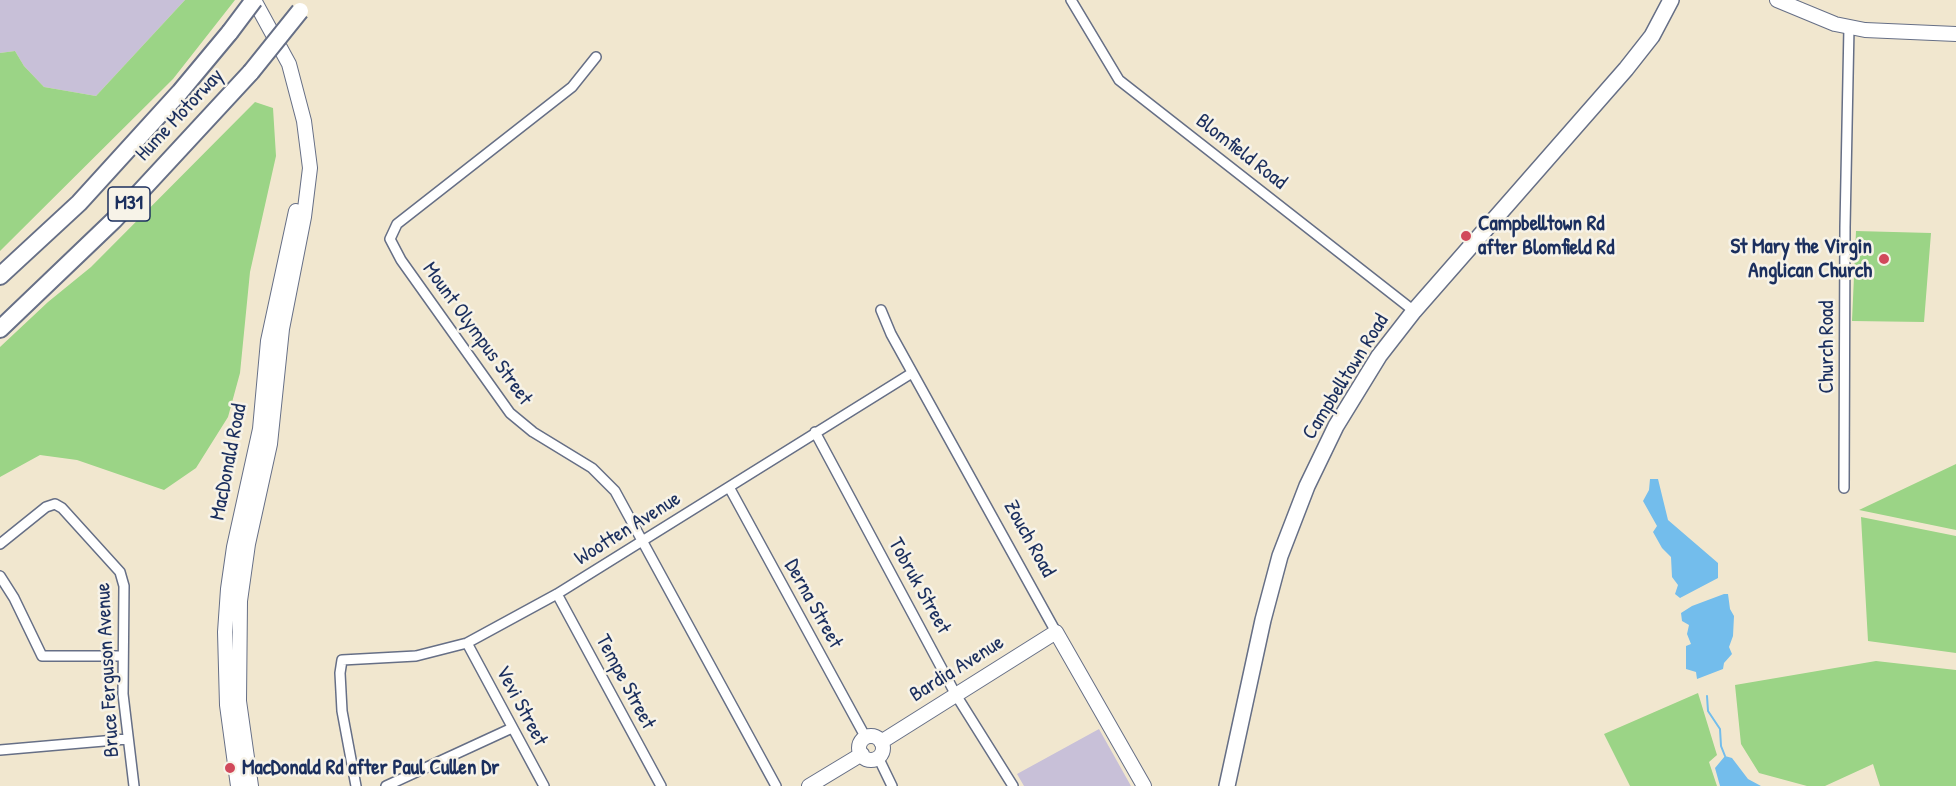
<!DOCTYPE html>
<style>
body{margin:0}
canvas{display:block;background:#f1e7cf}
</style>
<canvas width="1956" height="786"></canvas>
<script>
const g = document.querySelector('canvas').getContext('2d');
g.lineJoin = 'round';
function fill(path, color) {
  g.fillStyle = color;
  g.fill(path, 'evenodd');
}
function poly(rows) {
  const path = new Path2D();
  for (const r of rows) {
    if (r.length === 3) {
      path.moveTo(r[0] + r[2], r[1]);
      path.arc(r[0], r[1], r[2], 0, 2 * Math.PI);
      continue;
    }
    path.moveTo(r[0], r[1]);
    for (let i = 2; i < r.length; i += 2) path.lineTo(r[i], r[i + 1]);
  }
  return path;
}
function trace(path, color, width, dash) {
  g.strokeStyle = color;
  g.lineWidth = width;
  g.lineCap = dash ? 'butt' : 'round';
  g.setLineDash(dash || []);
  g.stroke(path);
}
function drawText(font, color, halo, rows, align = 'center') {
  g.font = font + ' "Patrick Hand",sans-serif';
  g.lineWidth = 5;
  g.setLineDash([]);
  g.textBaseline = 'middle';
  g.strokeStyle = halo;
  g.fillStyle = color;
  for (const [text, x, y, turn = 0] of rows) {
    g.save();
    g.translate(x, y);
    g.rotate((+turn || 0) * Math.PI / 180);
    g.textAlign = isNaN(turn) ? turn : align;
    if (halo) g.strokeText(text, 0, 0);
    g.fillText(text, 0, 0);
    g.restore();
  }
}
fill(poly([
 [0,0,185,0,96,96,44,87,24,66,15,51,0,53],
 [1099,729,1131,786,1024,786,1017,774]
]), '#c8c0d8');
fill(poly([
 [185,0,235,0,173,79,0,251,0,53,15,51,24,66,44,87,96,96],
 [255,102,273,108,276,156,250,272,240,373,228,417,196,468,164,490,77,460,40,455,0,477,0,347,48,302,91,267],
 [1856,231,1931,233,1924,322,1852,321],
 [1956,464,1956,530,1859,510],
 [1861,517,1956,536,1956,653,1868,641],
 [1876,661,1956,670,1956,786,1880,786,1873,764,1825,786,1807,786,1759,773,1741,744,1735,685],
 [1698,693,1717,755,1709,762,1717,786,1630,786,1604,734]
]), '#9bd486');
fill(poly([
 [1650,479,1658,479,1668,520,1718,563,1718,578,1680,598,1675,594,1678,585,1672,577,1671,557,1662,548,1653,532,1657,526,1643,501,1649,490],
 [1724,594,1728,594,1730,609,1734,616,1733,636,1729,647,1732,654,1724,663,1723,669,1697,679,1696,672,1686,669,1686,646,1691,644,1687,634,1689,625,1682,621,1681,613,1692,606],
 [1725,756,1732,758,1748,779,1761,786,1720,786,1715,768]
]), '#73bdec');
trace(poly([
 [1707,696,1708,711,1720,729,1721,746,1725,756]
]), '#73bdec', 2);
const street = poly([
 [1071,0,1119,80,1414,311],
 [596,57,572,87,397,224,390,239,401,260,510,413,533,432,592,468,615,491,776,786],
 [881,310,891,334,1056,632],
 [815,432,956,695,1013,786],
 [729,487,866,738],
 [1844,488,1845,227,1849,27],
 [0,544,46,507,55,504,62,508,120,572,124,586,123,694,134,786],
 [0,576,14,598,42,656,122,656],
 [557,594,661,786],
 [467,643,544,786],
 [0,750,127,739],
 [878,757,892,786],
 [356,786,342,711,340,673,342,660,416,656,467,643,557,594,912,373],
 [386,786,512,728]
]);
const secondary = poly([
 [1777,0,1835,24,1865,30,1956,34],
 [871,748,12],
 [881,742,1056,632,1144,786],
 [238,786,227,705,225,632,228,589,234,547,260,429,268,341,296,211],
 [251,786,239,701,240,601,248,544,270,444,282,329,304,217,310,168,304,121,289,64,254,0],
 [809,786,862,754]
]);
const primary = poly([
 [1227,786,1263,620,1280,556,1307,486,1336,426,1379,356,1414,311,1626,69,1652,36,1671,0]
]);
const highway = poly([
 [0,276,79,203,180,92,230,32],
 [0,329,114,220,251,72]
]);
trace(street, '#666f86', 12);
trace(secondary, '#666f86', 16);
trace(primary, '#666f86', 18);
trace(highway, '#666f86', 20);
trace(street, '#fff', 9);
trace(secondary, '#fff', 14);
trace(primary, '#fff', 15);
trace(highway, '#fff', 16);
const highwayBridge = poly([
 [230,32,254,0],
 [251,72,300,11]
]);
trace(highwayBridge, '#666f86', 20, []);
trace(highwayBridge, '#fff', 16);
for (const [x, y, r, color] of [
 [1466,236,6,"#d1495b"],
 [1884,259,6,"#d1495b"],
 [230,768,6,"#d1495b"]
]) {
  const dot = new Path2D();
  dot.arc(x, y, r, 0, 2 * Math.PI);
  g.fillStyle = color;
  g.fill(dot);
  trace(dot, '#f7f3e8', 2);
}
for (const [x, y, w] of [
 [129,204,42]
]) {
  const box = new Path2D();
  box.roundRect(x - w / 2, y - 17, w, 34, 4.5);
  g.fillStyle = '#f7f3e8';
  g.fill(box);
  trace(box, '#1b2f5e', 1.5);
}
drawText('bold 20px', '#1b2f5e', null, [
 ["M31",129,204]
]);
drawText('21px', '#1b2f5e', '#f7f3e8', [
 ["Hume Motorway",180,115,-47],
 ["Blomfield Road",1241,152,38],
 ["Mount Olympus Street",477,334,54],
 ["Church Road",1827,347,-90],
 ["Campbelltown Road",1346,377,-58],
 ["MacDonald Road",229,462,-79],
 ["Wootten Avenue",628,529,-32],
 ["Zouch Road",1029,539,61],
 ["Tobruk Street",919,586,61],
 ["Derna Street",813,604,61],
 ["Bardia Avenue",957,669,-32],
 ["Bruce Ferguson Avenue",108,670,-93],
 ["Tempe Street",625,682,62],
 ["Vevi Street",521,706,62]
]);
drawText('bold 21px', '#1b2f5e', '#f7f3e8', [
 ["Campbelltown Rd",1478,224],
 ["after Blomfield Rd",1478,248],
 ["St Mary the Virgin",1872,247,"right"],
 ["Anglican Church",1872,271,"right"],
 ["MacDonald Rd after Paul Cullen Dr",242,768]
], 'left');
</script>
